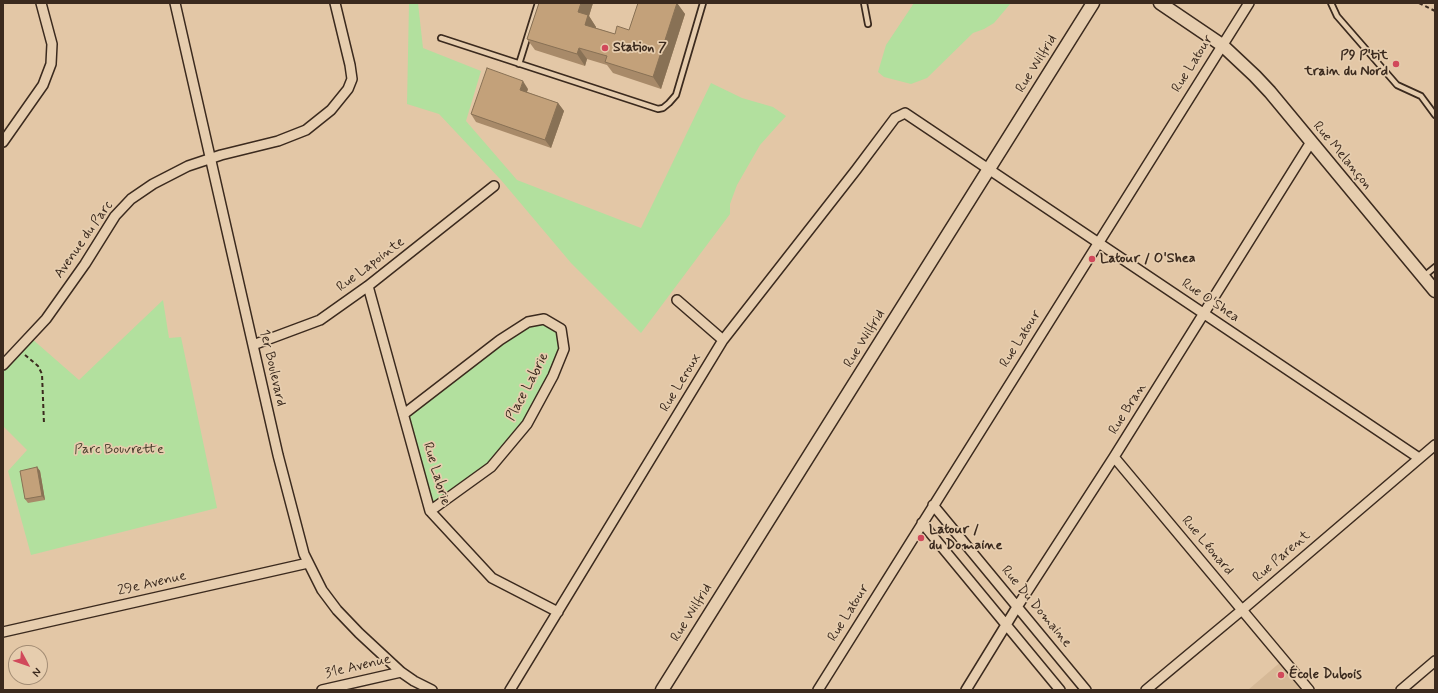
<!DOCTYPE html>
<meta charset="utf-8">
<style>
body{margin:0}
#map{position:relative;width:1438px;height:693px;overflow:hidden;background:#e3c7a6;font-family:Mynerve,sans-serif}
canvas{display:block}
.frame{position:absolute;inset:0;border:4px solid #3b2a1e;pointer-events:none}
.north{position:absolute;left:8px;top:645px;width:40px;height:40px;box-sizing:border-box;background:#e6cdae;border:1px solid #a28c74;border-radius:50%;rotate:130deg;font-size:11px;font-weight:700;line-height:16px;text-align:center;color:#3b2a1e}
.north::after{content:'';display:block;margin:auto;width:14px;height:18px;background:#d1495b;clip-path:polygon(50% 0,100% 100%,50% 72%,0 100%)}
</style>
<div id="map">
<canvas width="1438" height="693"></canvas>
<div class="frame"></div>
<div class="north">N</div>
</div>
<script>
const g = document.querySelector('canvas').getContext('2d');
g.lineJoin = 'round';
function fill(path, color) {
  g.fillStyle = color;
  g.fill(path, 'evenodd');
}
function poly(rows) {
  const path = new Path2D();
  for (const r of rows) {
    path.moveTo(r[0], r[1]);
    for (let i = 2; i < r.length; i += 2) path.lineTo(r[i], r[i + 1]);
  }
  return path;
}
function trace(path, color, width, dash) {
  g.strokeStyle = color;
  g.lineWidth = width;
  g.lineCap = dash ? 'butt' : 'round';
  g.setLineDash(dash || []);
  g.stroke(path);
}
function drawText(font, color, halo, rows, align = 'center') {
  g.font = font + ' Mynerve,sans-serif';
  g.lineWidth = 3.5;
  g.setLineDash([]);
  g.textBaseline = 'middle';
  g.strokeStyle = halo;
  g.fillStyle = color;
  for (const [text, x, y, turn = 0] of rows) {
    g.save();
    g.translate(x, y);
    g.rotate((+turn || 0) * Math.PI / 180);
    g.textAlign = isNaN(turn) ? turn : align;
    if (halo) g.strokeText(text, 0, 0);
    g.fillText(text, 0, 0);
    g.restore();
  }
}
fill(poly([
 [1283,660,1309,690,1248,690]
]), '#d6b997');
fill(poly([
 [409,3,418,3,423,48,481,71,466,121,517,180,641,228,711,83,742,98,773,107,786,116,760,145,737,185,730,204,730,214,641,333,571,263,501,180,439,114,407,104],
 [914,3,1011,3,994,23,984,29,973,33,927,78,911,84,884,77,878,72,886,45],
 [163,300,169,338,181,337,217,508,31,555,8,471,27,450,3,426,3,367,31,338,79,380],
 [544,319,561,329,564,349,527,424,491,467,430,511,404,414,500,340]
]), '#b2e09e');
const lane = poly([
 [864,3,868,24],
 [1331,3,1337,16,1397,85,1421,96,1435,115],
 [441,38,658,109,663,108,669,103,676,95,703,3],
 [519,64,538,3],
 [1424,276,1435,267]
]);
const street = poly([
 [175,3,278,455,304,554,322,590,337,610,359,633,401,672,414,681,432,690],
 [3,142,43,85,51,64,52,44,41,3],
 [368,286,430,511,492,578,558,612],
 [677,300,723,340],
 [253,345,320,320,368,286,494,186],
 [3,365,46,319,85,264,115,216,131,199,153,184,188,166,221,155,278,141,306,130,331,110,348,89,352,79,350,65,335,3],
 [404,414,500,340,528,322,544,319,561,329,564,349,553,376,527,424,491,467,430,511],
 [1114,457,1309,690],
 [933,505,1086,690],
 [922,523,1060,690],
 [3,632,308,563],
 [322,690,401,672],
 [510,690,723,340,856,170,895,118,905,113,1419,458],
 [818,690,1249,3],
 [966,690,1017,607,1114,457,1311,142],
 [1146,690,1242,610,1435,445],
 [1401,690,1435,661]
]);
const secondary = poly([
 [1160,3,1222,45,1255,76,1270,92,1435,291],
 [662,690,1093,3]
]);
trace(lane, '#3b2a1e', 8);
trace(street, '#3b2a1e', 12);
trace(secondary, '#3b2a1e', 15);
trace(poly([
 [1419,3,1435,11],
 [25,355,38,366,42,374,44,424]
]), '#3b2a1e', 2, [4, 3]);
trace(lane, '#e6cdae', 4.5);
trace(street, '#e6cdae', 9);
trace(secondary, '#e6cdae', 12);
fill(poly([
 [539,3,593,3,589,16,596,27,596,28,615,34,629,30,638,3,677,3,685,14,661,89,613,73,607,65,587,59,585,66,535,50,527,39],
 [528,89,527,92,558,103,564,111,551,148,476,122,471,114],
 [37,467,40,471,45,500,28,503,25,499]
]), '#a88a69');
fill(poly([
 [581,3,593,3,589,16,596,27,593,36,585,25,578,12],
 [677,3,685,14,661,89,653,77],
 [579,48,587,59,585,66,577,54],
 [523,81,528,89,525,97,520,90],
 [558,103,564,111,551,148,545,140],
 [37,467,40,471,45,500,42,496]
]), '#887155');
const building = poly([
 [539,3,581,3,578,12,588,15,585,25,615,34,617,26,629,30,638,3,677,3,653,77,605,62,607,56,579,48,577,54,527,39,539,3],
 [487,68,523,81,520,90,558,103,545,140,471,114,487,68],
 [37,467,42,496,25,499,20,471,37,467]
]);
fill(building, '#c3a17a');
trace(building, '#887155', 1);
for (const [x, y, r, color] of [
 [605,48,4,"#d1495b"],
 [1396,64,4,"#d1495b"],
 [1092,259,4,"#d1495b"],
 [921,538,4,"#d1495b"],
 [1281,675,4,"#d1495b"]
]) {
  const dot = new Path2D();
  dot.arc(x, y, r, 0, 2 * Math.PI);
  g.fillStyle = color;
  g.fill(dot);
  trace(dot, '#e6cdae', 1.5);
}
drawText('bold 14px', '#3b2a1e', '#e6cdae', [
 ["Station 7",613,48],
 ["P9 P'tit",1388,56,"right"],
 ["train du Nord",1388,72,"right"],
 ["Latour / O'Shea",1100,259],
 ["Latour /",929,530],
 ["du Domaine",929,546],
 ["École Dubois",1289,675]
], 'left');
drawText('14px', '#3b2a1e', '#e6cdae', [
 ["Rue Wilfrid",1037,64,-58],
 ["Rue Latour",1193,64,-58],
 ["Rue Melançon",1342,156,50],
 ["Avenue du Parc",84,240,-55],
 ["Rue Lapointe",371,265,-37],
 ["Rue O'Shea",1210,301,34],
 ["Rue Wilfrid",865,339,-58],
 ["Rue Latour",1021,339,-58],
 ["1er Boulevard",272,368,77],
 ["Rue Leroux",681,383,-59],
 ["Place Labrie",528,387,-62],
 ["Rue Bran",1128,409,-58],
 ["Rue Labrie",436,474,73],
 ["Rue Léonard",1207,546,50],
 ["Rue Parent",1282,557,-41],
 ["29e Avenue",152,584,-13],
 ["Rue Du Domaine",1036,607,50],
 ["Rue Wilfrid",692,613,-58],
 ["Rue Latour",849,613,-58],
 ["31e Avenue",358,667,-13]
]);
drawText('14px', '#473c2b', '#e6cdae', [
 ["Parc Bouvrette",119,450]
]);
</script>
